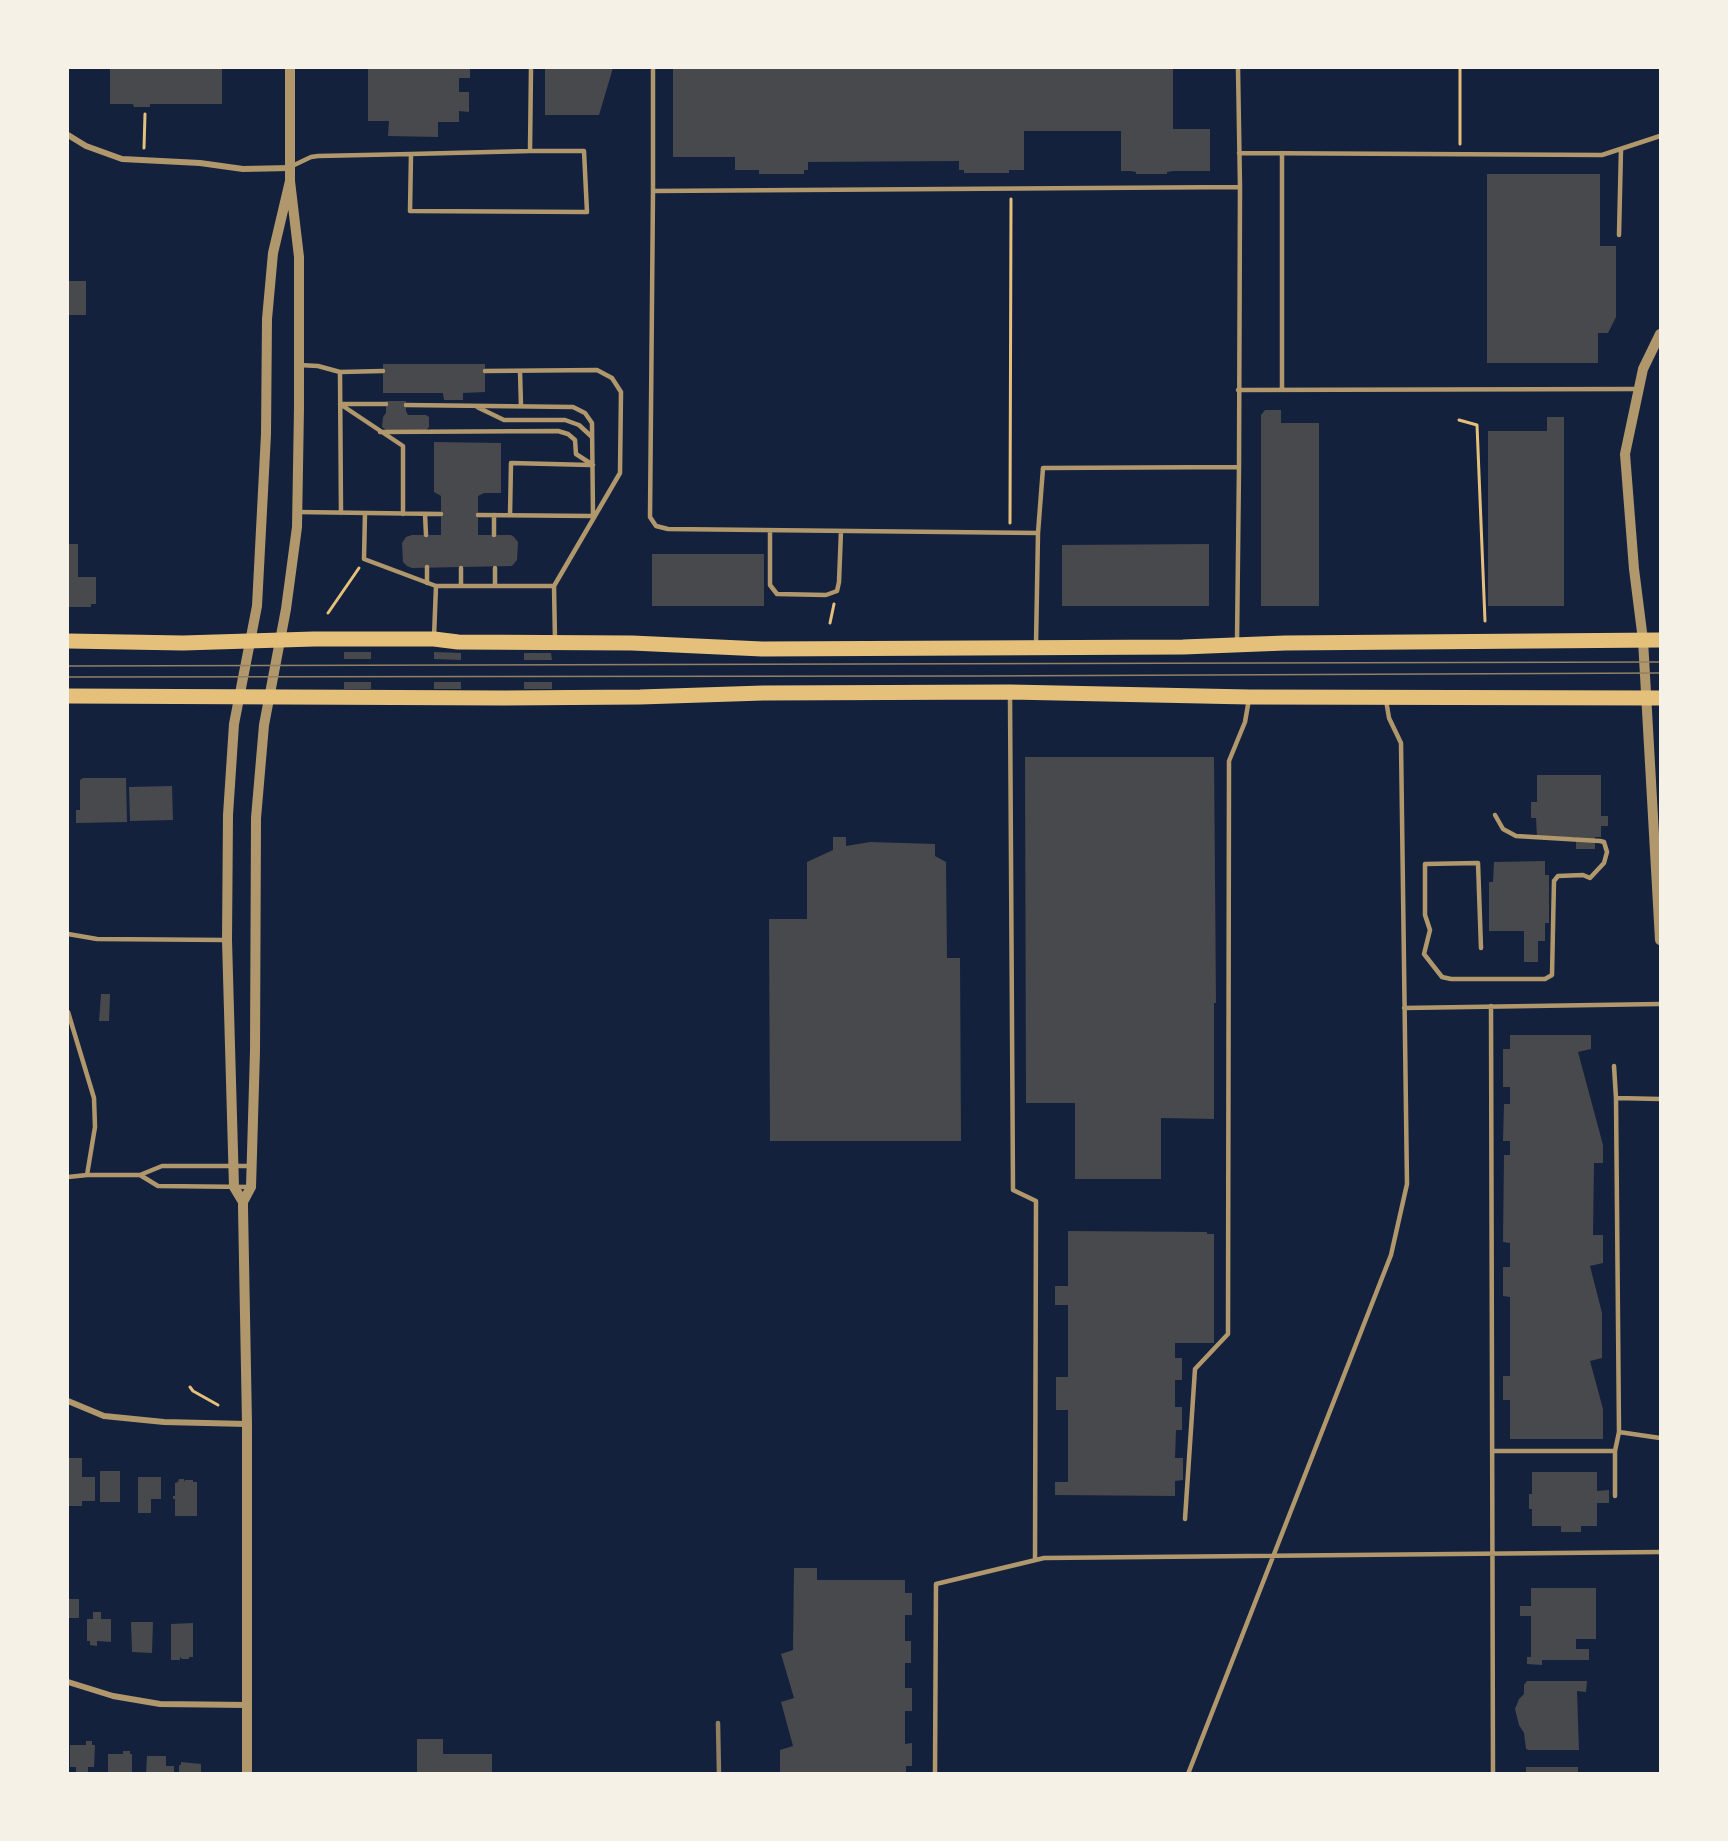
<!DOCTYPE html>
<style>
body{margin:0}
#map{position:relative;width:1728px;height:1841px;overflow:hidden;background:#14213d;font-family:"DM Sans",sans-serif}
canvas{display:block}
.frame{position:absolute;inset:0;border:69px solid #f6f1e7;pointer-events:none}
</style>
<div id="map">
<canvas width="1728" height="1841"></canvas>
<div class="frame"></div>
</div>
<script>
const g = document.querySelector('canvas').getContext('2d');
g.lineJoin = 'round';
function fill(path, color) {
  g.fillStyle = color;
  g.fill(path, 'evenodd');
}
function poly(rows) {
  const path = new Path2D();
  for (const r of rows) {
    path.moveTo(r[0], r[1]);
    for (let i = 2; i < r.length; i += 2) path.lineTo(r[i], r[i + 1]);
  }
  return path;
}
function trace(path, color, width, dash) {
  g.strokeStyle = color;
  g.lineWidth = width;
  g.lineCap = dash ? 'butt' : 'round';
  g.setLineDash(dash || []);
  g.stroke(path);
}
fill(poly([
 [110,68,222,68,222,104,150,104,150,107,134,107,133,104,110,104],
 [368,68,470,68,470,78,459,78,459,92,469,92,469,112,459,111,459,122,438,122,438,137,388,136,389,121,368,121],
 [545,68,613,68,599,115,545,115],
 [673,68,1173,68,1173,129,1210,129,1210,171,1173,171,1167,172,1167,174,1136,174,1136,172,1131,171,1121,171,1121,131,1024,131,1024,170,1009,170,1009,173,964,173,964,170,959,170,959,161,808,162,808,170,804,170,804,174,759,174,759,170,735,170,735,157,673,157],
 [1487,174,1600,174,1600,246,1616,246,1616,317,1608,333,1598,333,1598,363,1487,363],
 [68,281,86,281,86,315,68,315],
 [383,364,485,364,485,392,463,393,463,400,444,400,443,393,383,393],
 [386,401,406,401,406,411,408,415,426,415,429,417,429,427,426,430,386,430,382,427,383,417,386,413],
 [1265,410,1281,410,1281,423,1319,423,1319,606,1261,606,1261,415],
 [1547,417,1564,417,1564,606,1488,606,1488,431,1547,431],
 [434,442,501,443,501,493,484,493,478,496,478,535,511,535,514,537,518,542,517,560,512,566,412,568,407,566,403,562,402,543,406,537,412,535,441,535,441,496,434,492],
 [68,544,78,544,78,577,96,577,96,604,91,604,91,607,68,607],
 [1209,544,1209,606,1062,606,1062,545],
 [652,554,764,554,764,606,652,606],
 [344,652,371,652,371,659,344,659],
 [434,652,461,653,461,660,434,659],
 [524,653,551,653,552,660,524,660],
 [344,682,371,682,371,689,344,689],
 [434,682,461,682,461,689,434,689],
 [524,682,552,682,552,689,524,689],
 [1025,757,1214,757,1216,1003,1214,1003,1214,1119,1161,1118,1161,1179,1075,1179,1075,1103,1026,1103],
 [1537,775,1601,775,1601,816,1608,816,1608,826,1601,826,1601,837,1595,837,1595,849,1576,849,1576,837,1537,837,1536,818,1531,818,1531,802,1537,802],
 [83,778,126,778,127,822,76,823,76,810,80,810,80,780],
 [172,786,173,820,130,821,129,787],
 [833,837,846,837,846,846,870,842,935,844,935,856,946,862,947,958,960,958,961,1141,770,1141,769,919,807,919,807,862,833,850],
 [1545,861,1545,875,1549,875,1549,923,1545,923,1545,941,1538,941,1538,962,1524,962,1524,931,1489,931,1489,882,1493,882,1494,862],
 [101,994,110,994,109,1021,99,1021],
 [1510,1035,1591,1035,1591,1049,1578,1052,1603,1145,1603,1163,1594,1163,1593,1235,1603,1235,1603,1263,1590,1266,1602,1313,1602,1358,1590,1361,1603,1409,1603,1439,1510,1439,1510,1400,1503,1400,1503,1376,1510,1376,1510,1297,1503,1296,1503,1267,1510,1267,1510,1243,1503,1242,1504,1155,1510,1155,1510,1141,1503,1141,1504,1104,1510,1104,1510,1087,1503,1087,1503,1049,1510,1049],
 [1068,1231,1207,1232,1207,1234,1214,1234,1214,1343,1175,1343,1175,1358,1182,1358,1182,1380,1175,1380,1175,1407,1182,1407,1182,1430,1176,1430,1175,1458,1183,1458,1183,1480,1175,1481,1175,1496,1055,1495,1055,1482,1068,1482,1068,1410,1056,1410,1056,1377,1068,1377,1068,1305,1055,1305,1055,1286,1068,1286],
 [68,1458,82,1458,82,1477,95,1477,95,1501,82,1501,82,1506,68,1506],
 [100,1471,120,1471,120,1502,100,1502],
 [1532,1472,1597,1472,1597,1491,1609,1490,1609,1503,1597,1503,1597,1526,1581,1526,1581,1532,1561,1532,1561,1526,1532,1526,1532,1509,1529,1509,1529,1494,1532,1494],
 [138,1477,161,1477,161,1499,151,1499,151,1513,138,1513],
 [179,1479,184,1479,184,1482,185,1480,193,1480,193,1482,197,1482,197,1516,175,1516,175,1499,173,1499,173,1496,175,1496,175,1483,178,1482],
 [794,1568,817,1568,817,1580,905,1580,905,1593,912,1593,912,1615,905,1615,905,1641,911,1641,911,1663,905,1663,905,1688,912,1688,912,1711,905,1711,905,1744,912,1743,912,1766,906,1766,906,1774,780,1774,780,1750,793,1746,781,1702,794,1698,781,1654,793,1650],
 [1531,1588,1596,1588,1596,1639,1576,1639,1576,1649,1589,1649,1589,1660,1542,1660,1542,1665,1527,1664,1527,1657,1531,1657,1531,1616,1520,1616,1520,1606,1531,1606],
 [68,1599,79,1599,79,1618,68,1618],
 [93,1612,101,1612,101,1619,111,1619,111,1642,97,1641,97,1646,90,1645,90,1641,87,1641,87,1619,93,1619],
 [131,1622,153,1622,152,1653,132,1652],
 [193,1623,193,1657,189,1657,189,1659,182,1659,180,1657,180,1660,171,1660,171,1624],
 [1527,1681,1587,1681,1586,1692,1577,1691,1579,1750,1529,1750,1526,1749,1524,1733,1519,1725,1515,1709,1519,1699,1524,1694,1524,1685],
 [417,1739,443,1739,443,1754,492,1754,492,1774,417,1774],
 [86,1741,92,1741,92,1745,95,1745,94,1767,88,1767,88,1772,76,1772,76,1767,70,1767,70,1745,86,1745],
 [123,1751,130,1751,130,1754,132,1754,132,1774,108,1774,108,1754,123,1754],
 [147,1756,166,1756,166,1766,174,1766,174,1774,146,1774],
 [181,1762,201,1764,201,1774,179,1774,179,1765,181,1765],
 [1526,1767,1578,1767,1578,1774,1526,1774]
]), '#48494c');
trace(poly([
 [1460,144,1460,68],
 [144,148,145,114],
 [1459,420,1477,425,1485,621],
 [1010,523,1011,199],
 [328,613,359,568],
 [830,623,834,604],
 [190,1387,193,1391,218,1405]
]), '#e5c07b', 3);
trace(poly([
 [1238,68,1240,187,1239,467,1043,468,1038,533,668,529,656,526,650,517,653,191,1240,187],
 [530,151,531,68],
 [1239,153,1602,155,1660,136],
 [1282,153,1282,389],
 [290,167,311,157,318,156,411,154,530,151,584,151,587,212,410,211,411,154],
 [653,191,653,68],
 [1619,235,1621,149],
 [299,365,318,366,340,372,341,513],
 [485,371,597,370,612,378,621,392,620,473,554,586,555,640],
 [520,371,521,406],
 [340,372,383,371],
 [1238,390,1638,389],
 [340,404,403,446,403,514],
 [340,404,386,404],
 [406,405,573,407,585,413,592,423,593,516],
 [477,407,504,420,565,420,579,425,592,437],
 [380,432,558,431,568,434,575,440,576,454,593,465],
 [297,512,441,514],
 [365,513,364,559,436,586],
 [425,514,426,535],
 [478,515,593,516],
 [494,515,494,535],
 [510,515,511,463,590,465],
 [770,531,770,585,777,594,826,595,837,591,839,582,841,531],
 [427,567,427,583],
 [461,568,461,586],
 [495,568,495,586],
 [434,637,436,586,554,586],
 [1237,642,1239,467],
 [1036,645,1038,533],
 [1010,695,1013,1190,1036,1201,1035,1560],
 [68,934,97,939,226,940],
 [1481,948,1478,863,1425,864,1425,915,1430,930,1424,954,1442,977,1451,979,1545,979,1552,975,1554,881,1558,876,1583,875,1590,878,1604,863,1607,852,1604,842,1600,841,1516,836,1503,829,1495,815],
 [1491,1006,1493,1774],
 [1404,1008,1660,1004],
 [68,1012,94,1098,95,1127,87,1175],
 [1614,1066,1616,1098],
 [140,1175,158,1186,251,1187],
 [68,1177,87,1175,140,1175,162,1166,252,1166],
 [1619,1432,1616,1098,1660,1099],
 [1492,1451,1615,1451,1619,1432,1660,1438],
 [1615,1451,1615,1496],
 [1185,1519,1195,1369,1228,1334,1229,761,1245,722,1249,699],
 [935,1774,936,1584,1044,1558,1660,1552],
 [1188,1774,1391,1255,1407,1184,1401,743,1389,718,1386,700]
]), '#b1986c', 4.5);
trace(poly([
 [68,135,86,146,122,159,200,163,243,169,290,168],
 [68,1401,104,1416,164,1422,247,1424],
 [68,1682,113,1696,160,1704,247,1705]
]), '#b1986c', 6);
trace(poly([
 [1660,334,1643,369,1625,454,1634,569,1643,640,1660,940],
 [243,1202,251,1187,255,1051,256,818,264,725,286,609,297,527,299,408,299,257,290,181,290,68],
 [247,1774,247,1424,243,1207,243,1202,234,1187,227,940,228,815,234,724,257,606,266,434,267,319,273,253,290,181]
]), '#b1986c', 10);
trace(poly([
 [68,641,183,643,314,639,434,639,458,642,632,643,762,649,1183,647,1285,643,1660,640],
 [68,696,504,698,640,697,763,693,1010,692,1249,697,1660,698]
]), '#e5c07b', 15);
trace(poly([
 [68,666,1660,662],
 [68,677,976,676,1660,673]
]), '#918062', 1.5);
trace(poly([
 [718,1723,719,1774]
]), '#918062', 4.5);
</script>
